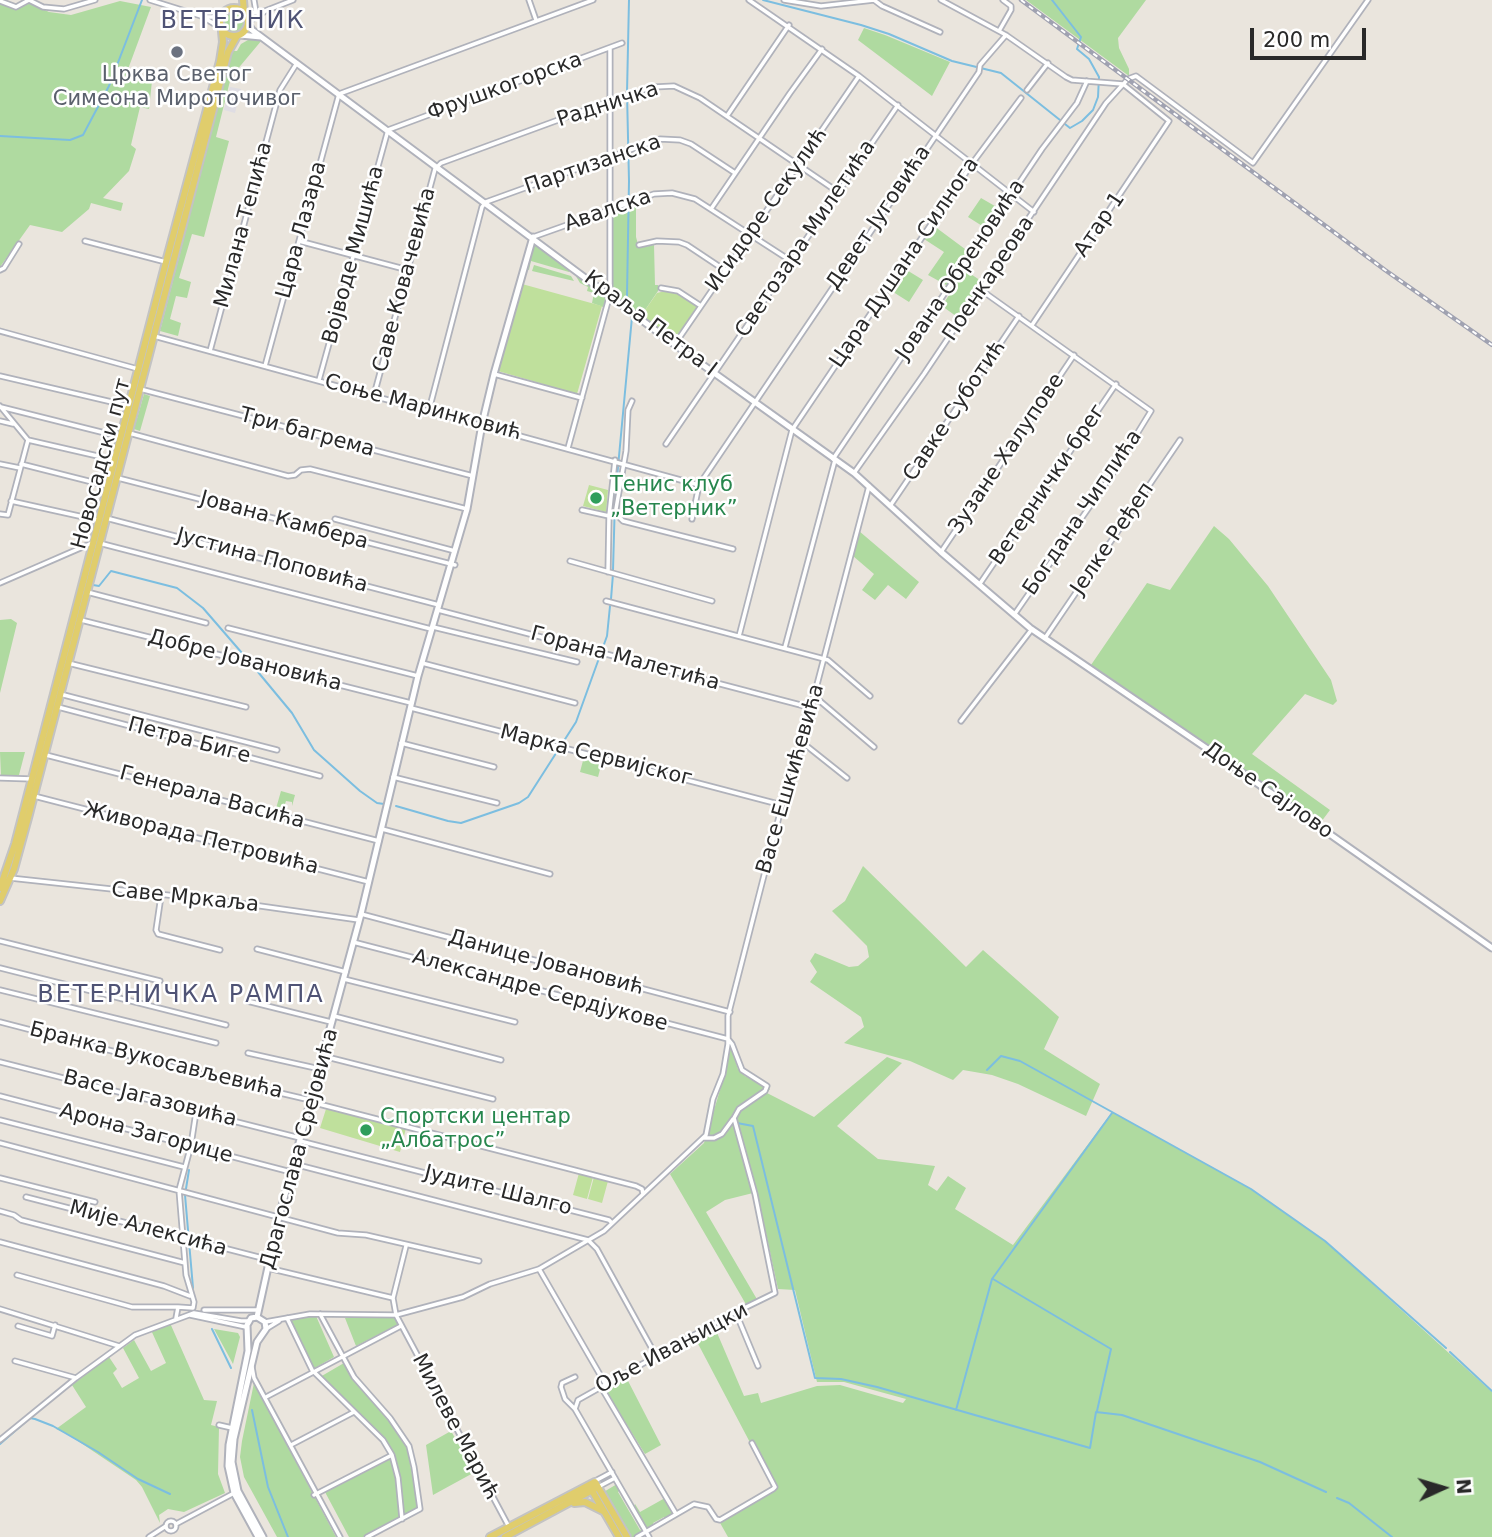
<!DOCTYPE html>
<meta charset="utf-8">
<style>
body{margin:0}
#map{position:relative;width:1492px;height:1537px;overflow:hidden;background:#eae5dd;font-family:"DejaVu Sans",sans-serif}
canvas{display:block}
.north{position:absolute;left:1408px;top:1453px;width:70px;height:70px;-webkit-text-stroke:5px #fff;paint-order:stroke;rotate:86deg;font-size:19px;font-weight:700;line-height:28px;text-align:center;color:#292929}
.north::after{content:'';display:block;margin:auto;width:24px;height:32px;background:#292929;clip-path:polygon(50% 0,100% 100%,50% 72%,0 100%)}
.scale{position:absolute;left:1250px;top:28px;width:116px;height:32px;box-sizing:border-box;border:4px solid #292929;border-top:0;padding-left:9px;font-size:21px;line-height:24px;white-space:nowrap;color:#292929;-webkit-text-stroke:5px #fff;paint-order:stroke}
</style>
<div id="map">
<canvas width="1492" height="1537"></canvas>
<div class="north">N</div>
<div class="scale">200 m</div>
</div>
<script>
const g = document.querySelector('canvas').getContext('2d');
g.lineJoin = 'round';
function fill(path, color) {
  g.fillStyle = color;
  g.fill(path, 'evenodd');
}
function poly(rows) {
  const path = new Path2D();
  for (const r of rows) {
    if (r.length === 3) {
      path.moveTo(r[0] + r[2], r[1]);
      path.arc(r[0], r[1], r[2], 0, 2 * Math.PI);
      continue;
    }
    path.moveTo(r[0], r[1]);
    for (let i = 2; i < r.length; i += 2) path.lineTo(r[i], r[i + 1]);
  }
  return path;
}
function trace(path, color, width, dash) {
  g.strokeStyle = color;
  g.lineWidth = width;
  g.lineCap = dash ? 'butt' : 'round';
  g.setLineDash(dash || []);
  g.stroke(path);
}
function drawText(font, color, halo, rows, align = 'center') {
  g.font = font + ' "DejaVu Sans",sans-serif';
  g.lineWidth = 5;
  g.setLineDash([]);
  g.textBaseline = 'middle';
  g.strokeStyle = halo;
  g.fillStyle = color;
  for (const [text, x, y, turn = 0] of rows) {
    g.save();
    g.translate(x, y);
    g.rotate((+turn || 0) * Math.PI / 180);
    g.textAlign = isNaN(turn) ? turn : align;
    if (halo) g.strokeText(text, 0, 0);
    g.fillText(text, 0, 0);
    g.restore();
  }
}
fill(poly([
 [230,87,241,89,235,113,224,110]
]), '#dfdde3');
fill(poly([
 [1026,0,1146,0,1118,38,1119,48,1129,69,1129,76],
 [120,1,151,7,124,80,152,81,149,109,140,107,131,145,136,149,129,171,103,198,123,203,121,211,91,203,89,209,62,232,30,225,0,267,0,3,18,9,30,3,49,12,71,15],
 [234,22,11],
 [864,28,885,35,950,62,932,96,858,40],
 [248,40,262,40,231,77,216,137,229,141,204,237,192,234,179,278,191,282,187,298,176,296,170,319,181,323,178,336,160,331,232,51,237,51,241,44],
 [981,198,1000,209,987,229,968,217],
 [636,204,636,237,639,248,654,245,655,285,658,285,658,291,641,316,612,293,612,212],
 [934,226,969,252,948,286,928,275,944,252,924,239],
 [533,241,571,269,569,272,531,261,529,270,525,269],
 [534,265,571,276,574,281,532,271],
 [905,269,923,280,909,302,890,290],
 [965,270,984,283,960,319,942,306],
 [574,273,607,295,603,307,592,303,594,293,587,291,588,287,580,283],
 [144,394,150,396,140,431,134,429],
 [1214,526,1229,539,1268,586,1331,680,1337,701,1333,705,1305,694,1252,754,1330,810,1321,822,1091,665,1147,583,1170,590],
 [859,531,919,582,906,599,888,585,875,600,862,590,874,574,853,556],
 [11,619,17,623,0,693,0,620],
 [0,752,25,752,19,775,1,776],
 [585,753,603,758,598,777,580,772],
 [281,791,295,795,292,806,292,802,286,801,282,813,275,812],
 [863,866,966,967,983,950,1059,1017,1044,1049,1100,1084,1086,1116,1018,1084,992,1075,963,1070,953,1080,910,1061,844,1043,864,1027,861,1017,810,982,817,972,810,961,815,953,849,967,858,966,869,957,867,946,832,911,845,901],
 [730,1045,738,1069,745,1076,770,1089,767,1093,814,1117,887,1057,902,1063,837,1126,878,1159,935,1166,928,1185,937,1191,948,1176,966,1188,955,1209,1013,1245,1112,1112,1251,1189,1325,1241,1492,1392,1492,1537,728,1537,719,1521,775,1490,695,1338,715,1328,744,1396,758,1393,761,1403,817,1386,840,1385,903,1403,906,1399,844,1382,817,1382,795,1290,778,1289,760,1205,744,1144,739,1146,753,1193,725,1200,706,1212,758,1301,747,1306,670,1174,704,1143,724,1077],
 [316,1316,334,1357,313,1369,289,1320],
 [345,1318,394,1318,397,1322,397,1325,356,1346],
 [170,1323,204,1400,217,1401,211,1425,219,1427,218,1474,225,1493,184,1512,168,1509,159,1515,160,1523,142,1487,136,1480,69,1435,56,1429,86,1407,72,1385,109,1357,117,1369,113,1373,122,1388,139,1378,123,1348,134,1340,151,1371,166,1363,151,1330],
 [214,1329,238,1333,240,1337,233,1364],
 [344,1363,359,1386,389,1420,407,1446,418,1509,403,1516,400,1478,394,1455,385,1439,320,1377],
 [626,1377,661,1445,645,1454,604,1388],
 [254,1383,336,1537,277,1537,244,1477,240,1457,242,1441],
 [451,1431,475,1472,433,1495,426,1445],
 [391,1457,397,1479,400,1518,363,1537,349,1537,325,1492],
 [617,1484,621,1490,618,1492,640,1530,644,1531,634,1537,628,1537,602,1493],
 [665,1498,673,1514,666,1520,664,1517,653,1523,654,1526,647,1529,634,1507,635,1504,640,1512]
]), '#afdaa0');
fill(poly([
 [522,284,602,306,577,394,498,371],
 [665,291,678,293,698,306,674,340,641,316,657,293],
 [589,485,608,490,606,512,583,506],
 [326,1109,406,1128,400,1152,320,1128],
 [579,1173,593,1177,587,1199,573,1195],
 [594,1177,608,1181,602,1203,588,1199]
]), '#bfe09c');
trace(poly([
 [763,0,861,25,889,34,952,61,1001,73,1070,128,1082,121,1093,110,1098,97,1099,77,1089,59,1077,49,1081,37,1052,0],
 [0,136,70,140,83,135,109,86,142,0],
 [613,570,615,499,632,317,624,311,627,295,629,181,627,93,629,0],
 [93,585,99,586,111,571,177,588,203,608,248,660],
 [611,599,613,574],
 [253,666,292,713,314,750,360,791,377,803,384,804],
 [396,806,448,821,461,823,519,803,528,797,576,722,607,636,610,606],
 [987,1070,1001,1056,1020,1061,1251,1189,1325,1241,1446,1348],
 [737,1123,753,1126,815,1378,841,1379,877,1387,1090,1448,1096,1412,1122,1415,1260,1462,1326,1492],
 [189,1170,185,1195,193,1288],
 [993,1279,1111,1349,1097,1411],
 [212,1329,231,1368],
 [1450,1352,1492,1391],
 [252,1410,268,1487,288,1537],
 [956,1410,992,1279,1112,1113],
 [0,1444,30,1418,35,1419,53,1426,98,1452,138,1479,170,1494],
 [1337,1498,1349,1503,1392,1537]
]), '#7cbee0', 2);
const minor = poly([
 [29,0,43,7,64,9,95,0],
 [150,0,201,16,221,28],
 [254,0,256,12],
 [529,0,536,20],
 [749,0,859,76,1034,212],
 [784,0,821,6,874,0],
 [874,0,882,6,940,32],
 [941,0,1006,35,1066,77,1072,80,1123,84,1169,121,1032,325],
 [0,1,16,7,29,0],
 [246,14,265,11,293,0],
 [206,17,214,17,223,12],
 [248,22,264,12],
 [999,31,1011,10,1011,6,1003,0],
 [1027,90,1048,63],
 [727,116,789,25],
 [711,209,790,93,822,49],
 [533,237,654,194,672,193,695,199,791,261],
 [85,241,166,262],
 [299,241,408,270],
 [639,245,657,241,679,242,687,245,726,271],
 [0,270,4,268,19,244],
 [661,288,678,291,701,306],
 [981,290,1151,411,1113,473,1014,615],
 [0,331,138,369],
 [154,336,699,485],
 [675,344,859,76],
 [210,351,280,90,297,63],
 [265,366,339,94,593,0],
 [494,374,582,398],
 [0,376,129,406],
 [319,380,388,130,622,43],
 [140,389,473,476],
 [374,395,435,169,441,163,629,94,654,87,674,86,700,98,838,192],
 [632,401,628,410,626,451,616,509,618,516,623,521,733,549],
 [0,406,28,440,115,460],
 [1,407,121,437],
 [429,410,482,207,486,202,660,139,680,140,691,144,735,173],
 [0,421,13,424],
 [129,433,288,476,295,475,301,470,310,469,467,509],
 [666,444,898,105],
 [568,448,610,294,610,48],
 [833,459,1042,149,1077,103,1087,81],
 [0,464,20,468],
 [21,464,108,486],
 [854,473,924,374,1106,103,1128,79,1136,76,1253,163,1368,0],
 [118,478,455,565],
 [11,501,97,520],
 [890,506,1019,316],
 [582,510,609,516],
 [0,514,8,515,28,440],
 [106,518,439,605],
 [335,519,455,551],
 [692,519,699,485,979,72,980,65,1006,35],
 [99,543,431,629],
 [941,552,1074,355],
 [570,561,712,601],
 [608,572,609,516,615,460],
 [0,583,92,543],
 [979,585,1116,384],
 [87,592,206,623],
 [606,601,828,660,870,696],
 [438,610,812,708],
 [81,620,411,703],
 [433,627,577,662],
 [228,628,418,676],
 [739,636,792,430,971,165,1021,98],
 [1045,638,1180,440],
 [785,647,835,460],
 [68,663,246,707],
 [422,663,575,703],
 [60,694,277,750],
 [814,696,874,747],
 [58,707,320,776],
 [411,708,782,805],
 [961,721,1032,629],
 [401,743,494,767],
 [803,743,847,778],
 [46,755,379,841],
 [393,777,497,803],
 [0,778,32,779],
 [34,796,369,882],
 [382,829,550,874],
 [10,878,232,902,359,920],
 [161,896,156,930,158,934,220,950],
 [361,914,730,1012],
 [0,941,160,981],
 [353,942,728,1039,732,1044,742,1070,767,1086,765,1091,739,1109,734,1118,755,1194,775,1293,726,1317,578,1400,575,1409],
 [257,949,346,972],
 [0,968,226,1025],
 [344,979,515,1022],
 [0,990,216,1043],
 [247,1001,331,1022],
 [334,1016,501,1060],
 [0,1022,220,1079,310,1100],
 [248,1053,320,1069],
 [323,1056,493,1099],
 [0,1062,300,1138],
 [0,1096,291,1172],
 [311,1102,636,1186,642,1189,643,1194],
 [0,1120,184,1167],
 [703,1138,714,1138,722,1134,733,1119],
 [300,1141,609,1220,612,1223],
 [0,1143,338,1233,366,1235,479,1261],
 [294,1164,588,1240,597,1249,656,1356],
 [0,1178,95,1202],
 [26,1197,270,1260],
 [0,1211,14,1215,21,1220,185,1263],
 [0,1242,164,1286,190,1296],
 [406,1246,393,1298,396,1315,509,1527],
 [268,1268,393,1298],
 [539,1269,606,1385],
 [17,1275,132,1307,178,1307],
 [0,1309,119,1346],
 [204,1310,258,1310],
 [736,1313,758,1366],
 [320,1314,354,1377,390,1418,409,1446,414,1467,420,1509,367,1537],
 [190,1315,246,1327],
 [176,1318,178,1307,193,1308,194,1302,186,1275,179,1190,191,1145,196,1112],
 [287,1318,313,1372],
 [265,1322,310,1314,396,1315,463,1297,490,1284,539,1269,604,1231,706,1135,713,1099,723,1074,728,1044,728,1016,782,805,808,731,814,696,869,486],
 [18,1326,52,1336,55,1325],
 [266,1329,279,1321],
 [15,1361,76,1378],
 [252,1367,254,1378,340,1537],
 [314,1372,383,1440,392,1455,398,1478,402,1519],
 [575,1377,562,1383,561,1387,565,1399,575,1409,649,1537],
 [601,1387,676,1514],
 [266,1397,401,1326],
 [219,1425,232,1428],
 [0,1440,76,1378,135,1335,194,1313,241,1321,248,1321],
 [291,1445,354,1412],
 [595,1481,612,1472],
 [598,1487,615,1478],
 [314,1495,392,1455],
 [171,1526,5],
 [176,1524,236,1492],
 [149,1537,166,1526],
 [637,1537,694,1504,708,1507,716,1519,720,1520,773,1489,775,1487,752,1443]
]);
const tertiary = poly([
 [248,24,252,30,682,350,854,473,941,552,1030,628,1237,769,1492,948],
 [240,35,261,37],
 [257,1317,279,1217,361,914,418,676,467,509,482,424,494,374,533,237],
 [258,1537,234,1493,228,1466,229,1445,248,1351,247,1325,251,1318,257,1317,265,1322,266,1329,257,1342,234,1439,232,1462,238,1491,263,1537]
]);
const primary = poly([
 [243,0,244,12],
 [234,22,14],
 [0,888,15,844,166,262,220,61,223,42,222,31],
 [0,901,14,869,28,818,228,52,237,36],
 [591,1489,619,1537],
 [574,1503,585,1502,603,1511],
 [490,1537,595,1482,627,1537],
 [505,1537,598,1487]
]);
trace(minor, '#b0b2bb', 7);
trace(tertiary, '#b0b2bb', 9);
trace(primary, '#c3c3c3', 10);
trace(minor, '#fff', 3.5);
trace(tertiary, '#fff', 5);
trace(primary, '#e0cd6c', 6);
const rail = poly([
 [1021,0,1385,270,1492,345]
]);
trace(rail, '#a0a2b1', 4.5);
trace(rail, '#fff', 2, [5]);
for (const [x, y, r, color] of [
 [177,52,7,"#6b7280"],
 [596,498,7,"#2e9e5b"],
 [366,1130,7,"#2e9e5b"]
]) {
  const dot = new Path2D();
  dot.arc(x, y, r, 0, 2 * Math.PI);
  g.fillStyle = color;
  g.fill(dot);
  trace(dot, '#fff', 2.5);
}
drawText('21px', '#5b616d', '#fff', [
 ["Црква Светог",177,76],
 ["Симеона Мироточивог",177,100]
]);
drawText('21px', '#292929', '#fff', [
 ["Фрушкогорска",505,87,-20],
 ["Радничка",608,105,-18],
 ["Партизанска",593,165,-19],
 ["Исидоре Секулић",767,210,-55],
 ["Авалска",608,211,-19],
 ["Девет Југовића",879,218,-56],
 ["Милана Тепића",244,225,-75],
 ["Атар 1",1100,225,-56],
 ["Цара Лазара",302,230,-75],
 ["Светозара Милетића",806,239,-56],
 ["Војводе Мишића",354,255,-75],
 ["Цара Душана Силнога",905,263,-56],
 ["Јована Обреновића",961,270,-56],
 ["Поенкареова",989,279,-56],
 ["Саве Ковачевића",405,280,-75],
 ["Краља Петра I",650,324,37],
 ["Соње Маринковић",423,408,15],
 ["Савке Суботић",955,411,-56],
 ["Три багрема",307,433,15],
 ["Зузане Халупове",1007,454,-56],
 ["Новосадски пут",102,464,-75],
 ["Ветернички брег",1048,485,-56],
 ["Богдана Чиплића",1083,513,-56],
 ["Јована Камбера",284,521,15],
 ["Јелке Ређеп",1113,539,-56],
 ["Јустина Поповића",272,561,15],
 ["Горана Малетића",625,659,15],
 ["Добре Јовановића",245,661,14],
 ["Петра Биге",189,741,15],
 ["Марка Сервијског",596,756,14],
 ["Васе Ешкићевића",791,779,-74],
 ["Доње Сајлово",1268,791,35],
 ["Генерала Васића",212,798,15],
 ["Живорада Петровића",201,839,14],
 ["Саве Мркаља",185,898,6],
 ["Данице Јовановић",546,963,15],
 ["Александре Сердјукове",540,991,15],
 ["Бранка Вукосављевића",156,1061,14],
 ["Васе Јагазовића",150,1099,14],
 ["Арона Загорице",146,1134,15],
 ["Драгослава Срејовића",300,1149,-75],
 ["Јудите Шалго",498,1191,14],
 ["Мије Алексића",148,1229,15],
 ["Оље Ивањицки",672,1349,-28],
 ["Милеве Марић",455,1427,62]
]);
drawText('21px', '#27864d', '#fff', [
 ["Тенис клуб",610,486],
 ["„Ветерник”",610,510],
 ["Спортски центар",380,1118],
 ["„Албатрос”",380,1142]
], 'left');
g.letterSpacing = '2px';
drawText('24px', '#4f5375', '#fff', [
 ["ВЕТЕРНИК",233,22],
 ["ВЕТЕРНИЧКА РАМПА",181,996]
]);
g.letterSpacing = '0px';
</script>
